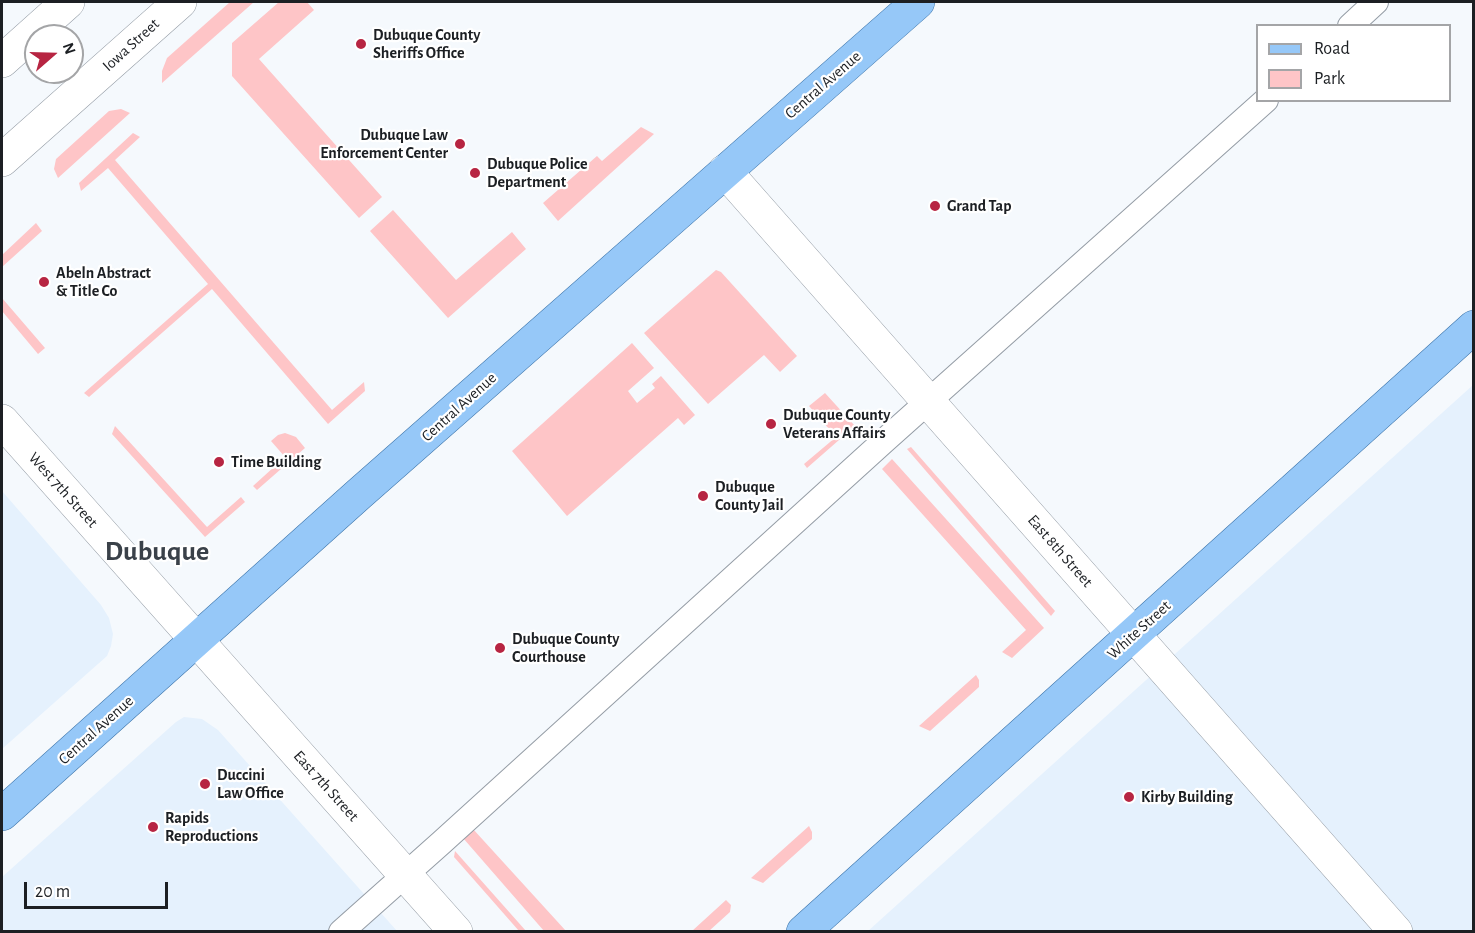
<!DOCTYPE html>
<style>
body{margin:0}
#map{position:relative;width:1475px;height:933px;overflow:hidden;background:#f5f9fd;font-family:"Alegreya Sans",sans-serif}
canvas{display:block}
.frame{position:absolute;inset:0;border:3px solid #1c1f23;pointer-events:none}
.legend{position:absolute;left:1256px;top:24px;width:195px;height:78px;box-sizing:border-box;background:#fff;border:2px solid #a4a5a7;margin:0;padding:8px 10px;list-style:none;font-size:18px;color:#1c1f23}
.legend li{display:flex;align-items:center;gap:12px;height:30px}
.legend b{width:30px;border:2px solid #a4a5a7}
.north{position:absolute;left:24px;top:24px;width:60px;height:60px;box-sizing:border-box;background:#fff;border:2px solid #a4a5a7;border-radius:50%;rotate:70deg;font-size:16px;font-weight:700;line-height:24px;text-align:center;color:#1c1f23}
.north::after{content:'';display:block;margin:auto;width:21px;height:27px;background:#b72542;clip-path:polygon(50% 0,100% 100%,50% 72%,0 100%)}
.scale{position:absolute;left:24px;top:882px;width:144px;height:27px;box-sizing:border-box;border:3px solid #1c1f23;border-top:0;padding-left:8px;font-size:18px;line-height:21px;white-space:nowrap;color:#1c1f23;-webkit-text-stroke:4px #fff;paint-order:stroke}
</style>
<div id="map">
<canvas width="1475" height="933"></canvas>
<div class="frame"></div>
<ul class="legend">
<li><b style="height:8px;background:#96c8f8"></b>Road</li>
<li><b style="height:16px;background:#fec5c7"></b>Park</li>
</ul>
<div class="north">N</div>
<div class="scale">20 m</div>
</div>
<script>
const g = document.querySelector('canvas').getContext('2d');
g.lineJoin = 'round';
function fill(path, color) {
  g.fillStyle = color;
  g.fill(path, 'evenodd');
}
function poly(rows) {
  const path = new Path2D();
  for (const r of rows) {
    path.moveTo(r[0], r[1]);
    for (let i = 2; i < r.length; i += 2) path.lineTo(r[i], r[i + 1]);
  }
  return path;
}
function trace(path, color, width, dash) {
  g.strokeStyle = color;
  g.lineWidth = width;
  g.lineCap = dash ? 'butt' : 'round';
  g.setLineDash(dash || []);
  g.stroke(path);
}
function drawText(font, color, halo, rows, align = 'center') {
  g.font = font + ' "Alegreya Sans",sans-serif';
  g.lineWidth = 4.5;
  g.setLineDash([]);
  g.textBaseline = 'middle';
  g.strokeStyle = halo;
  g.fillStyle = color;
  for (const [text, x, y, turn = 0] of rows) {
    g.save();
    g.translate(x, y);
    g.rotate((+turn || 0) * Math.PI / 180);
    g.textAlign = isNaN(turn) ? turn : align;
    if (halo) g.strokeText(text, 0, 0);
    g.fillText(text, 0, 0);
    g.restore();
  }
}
fill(poly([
 [1473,385,1473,931,868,931],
 [2,491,101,605,109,618,113,634,111,646,107,656,2,749],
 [184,717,202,719,218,730,397,931,2,931,2,877,176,722]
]), '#e5f1fd');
fill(poly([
 [230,2,254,2,162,83,162,71,167,58],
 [279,2,307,2,314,10,259,59,382,197,359,218,232,76,232,43],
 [121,109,130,113,58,178,54,169,56,159,109,111],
 [641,127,654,134,558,221,543,203,597,156,602,161],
 [133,133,140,137,115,160,332,410,364,382,365,391,328,424,212,289,89,397,84,393,208,284,108,168,81,191,79,183],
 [393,210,456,280,512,232,526,249,448,318,370,231],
 [36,223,42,231,2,267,2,255],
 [716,270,721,272,797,356,780,372,764,355,708,404,644,333],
 [2,298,45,348,38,354,2,311],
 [632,343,654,368,628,391,637,403,655,388,652,384,661,376,695,415,684,425,678,418,567,516,512,451],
 [825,393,855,426,807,468,804,464,836,437,809,406],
 [115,426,207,527,241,497,245,502,205,537,112,434],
 [285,433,296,437,305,448,257,490,253,486,285,457,271,441,278,435],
 [911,447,1055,611,1051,616,907,449],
 [892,459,1044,628,1012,658,1002,652,1026,630,882,469],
 [976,675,979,680,979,687,930,731,919,726],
 [809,826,812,832,812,839,763,883,751,878],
 [473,829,566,931,544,931,463,838],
 [455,851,526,931,519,931,454,857],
 [726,900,731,905,730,912,709,931,692,931]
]), '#fec5c7');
const service = poly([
 [1350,26,1376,2],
 [341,932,441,843,884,441,1266,100]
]);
const minor = poly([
 [2,61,68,2],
 [2,160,180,2],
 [725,171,1396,932],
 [2,421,456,932]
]);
const primary = poly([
 [2,814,359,494,918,2],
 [803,932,1474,327]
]);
trace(service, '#949ca5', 26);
trace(minor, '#949ca5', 34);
trace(primary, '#3e75aa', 34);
trace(service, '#fff', 24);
trace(minor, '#fff', 33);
trace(primary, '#96c8f8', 33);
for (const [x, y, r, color] of [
 [361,44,6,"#b72542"],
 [460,144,6,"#b72542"],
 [475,173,6,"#b72542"],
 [935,206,6,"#b72542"],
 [44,282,6,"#b72542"],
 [771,424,6,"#b72542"],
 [219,462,6,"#b72542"],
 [703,496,6,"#b72542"],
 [500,648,6,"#b72542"],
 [205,784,6,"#b72542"],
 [1129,797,6,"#b72542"],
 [153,827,6,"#b72542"]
]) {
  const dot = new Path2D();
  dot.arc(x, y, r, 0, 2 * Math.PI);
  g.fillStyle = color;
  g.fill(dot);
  trace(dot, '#fff', 2);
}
drawText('bold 16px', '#1c1f23', '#fff', [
 ["Dubuque County",373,35],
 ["Sheriffs Office",373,53],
 ["Dubuque Law",448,135,"right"],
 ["Enforcement Center",448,153,"right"],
 ["Dubuque Police",487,164],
 ["Department",487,182],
 ["Grand Tap",947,206],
 ["Abeln Abstract",56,273],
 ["& Title Co",56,291],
 ["Dubuque County",783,415],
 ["Veterans Affairs",783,433],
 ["Time Building",231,462],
 ["Dubuque",715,487],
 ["County Jail",715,505],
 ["Dubuque County",512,639],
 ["Courthouse",512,657],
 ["Duccini",217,775],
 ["Law Office",217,793],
 ["Kirby Building",1141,797],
 ["Rapids",165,818],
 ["Reproductions",165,836]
], 'left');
drawText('16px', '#1c1f23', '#fff', [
 ["Iowa Street",131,45,-42],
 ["Central Avenue",823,85,-41],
 ["Central Avenue",459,407,-42],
 ["West 7th Street",63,490,48],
 ["East 8th Street",1060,551,49],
 ["White Street",1139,630,-42],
 ["Central Avenue",96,730,-42],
 ["East 7th Street",326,786,48]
]);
drawText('bold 28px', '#3a4149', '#fff', [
 ["Dubuque",157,552]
]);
</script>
